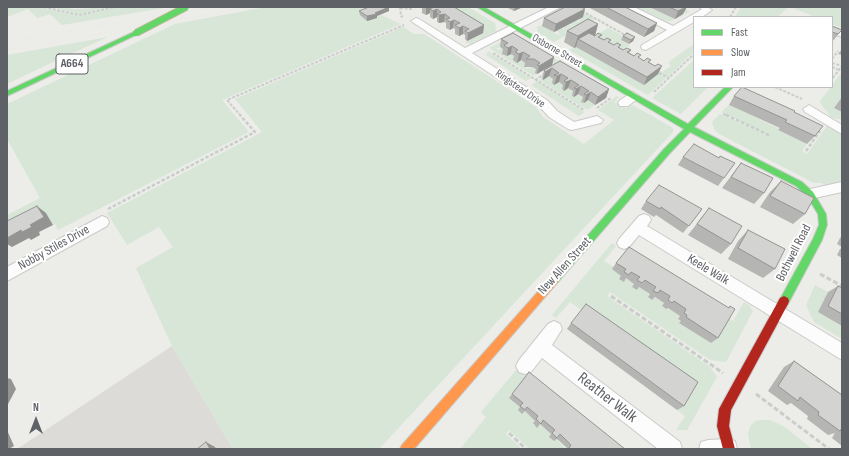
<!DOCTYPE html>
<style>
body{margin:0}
#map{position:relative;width:849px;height:456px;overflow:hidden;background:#ecece8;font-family:"Sofia Sans Condensed",sans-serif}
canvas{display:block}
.frame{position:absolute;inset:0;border:8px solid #5e6165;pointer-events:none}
.legend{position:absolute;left:693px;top:16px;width:140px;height:72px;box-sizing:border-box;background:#fff;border:1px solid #bfc0c1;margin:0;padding:5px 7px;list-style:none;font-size:12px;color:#5e6165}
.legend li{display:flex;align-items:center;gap:8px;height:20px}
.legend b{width:20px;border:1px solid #bfc0c1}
.north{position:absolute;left:16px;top:400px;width:40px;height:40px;-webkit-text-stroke:3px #fff;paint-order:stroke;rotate:0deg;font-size:11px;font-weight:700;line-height:16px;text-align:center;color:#5e6165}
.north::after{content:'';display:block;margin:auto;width:14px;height:18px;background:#5e6165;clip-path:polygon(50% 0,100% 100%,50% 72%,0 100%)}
</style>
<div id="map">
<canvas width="849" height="456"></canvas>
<div class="frame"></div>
<ul class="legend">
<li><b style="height:5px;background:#63d668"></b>Fast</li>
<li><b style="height:5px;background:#ff974d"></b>Slow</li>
<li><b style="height:5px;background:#b3261e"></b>Jam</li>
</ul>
<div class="north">N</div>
</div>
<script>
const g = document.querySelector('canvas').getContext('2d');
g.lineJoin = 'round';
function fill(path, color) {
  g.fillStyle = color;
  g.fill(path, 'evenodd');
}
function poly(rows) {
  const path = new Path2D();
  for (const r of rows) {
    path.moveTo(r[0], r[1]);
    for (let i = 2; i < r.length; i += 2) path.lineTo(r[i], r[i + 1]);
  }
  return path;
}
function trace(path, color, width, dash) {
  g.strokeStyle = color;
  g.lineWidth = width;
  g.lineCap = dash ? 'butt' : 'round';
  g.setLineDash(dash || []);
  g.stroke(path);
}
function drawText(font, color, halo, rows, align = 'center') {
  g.font = font + ' "Sofia Sans Condensed",sans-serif';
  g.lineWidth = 4;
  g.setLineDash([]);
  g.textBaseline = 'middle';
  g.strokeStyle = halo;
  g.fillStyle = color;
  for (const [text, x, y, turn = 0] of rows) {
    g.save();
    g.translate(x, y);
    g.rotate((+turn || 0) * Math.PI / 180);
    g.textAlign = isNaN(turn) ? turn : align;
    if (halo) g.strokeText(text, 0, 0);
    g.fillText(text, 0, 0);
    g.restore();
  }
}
fill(poly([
 [172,346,233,449,17,449]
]), '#dcdbd7');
fill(poly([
 [7,7,40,7,78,16,117,7,169,7,62,25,50,14,37,18,28,9,7,17],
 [51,7,75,9,109,7,79,14],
 [266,7,379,7,371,19,377,19,375,17,381,15,401,24,222,100,249,132,58,230,55,224,53,225,45,213,7,238,7,215,40,198,7,139,7,104,175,24],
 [441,7,468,7,495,23,496,31,470,44,467,43,465,42,482,32],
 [572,7,596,19,554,42,538,33,537,27,542,25,558,35,560,34,556,31,561,28,567,30,563,28,569,25,574,26,570,24,576,21,581,22,578,20,582,17],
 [637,7,649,7,675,19,686,13,680,7,690,12,671,21,666,21],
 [741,7,788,7,778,17,735,17],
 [791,7,842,7,842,28,832,24,832,17,815,17],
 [403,27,414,34,424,34,536,107,543,117,584,144,614,120,598,110,617,96,619,97,614,102,626,108,632,105,634,106,673,128,673,132,379,449,233,449,172,346,136,268,173,247,159,227,127,245,107,213,262,132,235,99],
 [608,28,625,37,621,40,630,45,618,53,587,41],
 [108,37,55,61,7,84,7,55],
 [509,38,522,38,562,63,556,66,513,40,496,49,498,50,502,48,507,51,507,56,511,54,517,58,517,62,521,60,528,65,524,67,528,69,532,67,538,71,534,76,489,48],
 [694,44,694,51,668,77,660,73,659,74,666,78,648,95,569,50,576,47,630,56,662,72,671,66,669,64,670,61],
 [488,51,531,78,526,81,486,55],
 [694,60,694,87,708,87,681,114,652,98],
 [842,72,842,97,834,108,842,112,842,119,837,119,831,117,821,104,820,101],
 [549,76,557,81,553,84,554,85,559,82,586,99,582,102,583,103,588,100,595,105,587,110,539,80],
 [537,81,585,112,579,116,531,85],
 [729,105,780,129,779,131,807,144,802,151,807,154,827,126,842,134,842,181,825,186,822,183,814,183,719,134,714,129,712,122,720,114,772,137,721,112],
 [612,243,616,246,604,261,614,267,621,276,624,282,626,278,634,284,632,287,637,290,639,287,650,294,648,297,652,300,654,297,664,303,662,307,666,309,668,308,680,316,678,319,681,321,680,323,711,343,726,317,733,321,744,302,749,305,753,311,726,362,710,360,610,292,607,296,710,367,717,377,687,430,676,430,685,416,677,410,691,387,570,302,556,318,552,315],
 [815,285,828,292,818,312,842,326,842,339,814,322,806,305],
 [517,369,527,377,520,407,522,414,525,411,535,421,533,424,537,427,540,424,566,449,530,449,509,430,506,434,522,449,460,449,486,417,481,412],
 [762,420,770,420,785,427,812,449,751,449,748,434,750,427,755,421]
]), '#d7e6d6');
const lane = poly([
 [699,7,705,7,709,10,705,11,699,7]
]);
const street = poly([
 [549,7,561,7,472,53,547,100,557,111,574,122,597,116,603,120,601,123,572,130,568,129,549,117,539,106,411,21,416,18,419,19,465,48,549,7],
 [622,7,634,7,673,26,704,8,707,7,712,10,702,17,694,17,694,22,646,50,642,49,641,47,642,45,667,30,622,7],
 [832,27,842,31,842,37,832,33,832,27],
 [633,92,639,96,637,99,628,106,620,106,618,103,620,100,633,92],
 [809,105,842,125,842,134,805,112,803,109,809,105],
 [842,182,842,192,810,199,805,198,803,194,805,190,810,189,842,182],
 [644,214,649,216,651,220,647,226,842,343,842,360,639,235,629,247,624,249,619,247,617,243,619,239,639,216,644,214],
 [102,216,107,218,109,222,107,226,7,281,7,267,102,216],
 [554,321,560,324,562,329,552,345,680,442,682,449,658,449,542,358,531,372,525,374,519,372,516,366,519,360,548,324,554,321],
 [728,439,735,441,737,449,699,449,701,442,708,440,728,439]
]);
const fast = poly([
 [477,7,484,7,688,124,725,87,733,87,694,127,802,182,813,192,826,214,827,225,822,240,788,304,784,306,780,304,779,301,813,239,819,225,818,214,807,196,796,186,690,132,670,153,557,283,554,284,551,283,549,280,551,277,664,149,684,129,477,7],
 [136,31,139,33,138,34,7,96,7,91,136,31]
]);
const slow = poly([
 [554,276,557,277,559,280,557,283,414,449,400,449,402,445,551,277,554,276]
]);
const jam = poly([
 [784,296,788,298,789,301,788,304,731,410,729,426,735,449,723,449,717,426,719,409,780,298,784,296]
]);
trace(lane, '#cacac9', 2);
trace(street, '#cacac9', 2);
trace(fast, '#cacac9', 2);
trace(slow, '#cacac9', 2);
trace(jam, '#cacac9', 2);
trace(poly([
 [44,7,79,15,114,7],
 [400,7,401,16,403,17],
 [400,8,413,9],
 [582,11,627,36],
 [730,17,736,7],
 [493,53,584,110],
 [832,59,838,51],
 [832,63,842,66,832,79],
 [832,67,839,70],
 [659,73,669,78],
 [535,80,545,74],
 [775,87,802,99],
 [654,92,694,54],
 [597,108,611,98],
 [723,114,728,116],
 [241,116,227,100,404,25]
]), '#c9cecb', 2, [3, 1.5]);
trace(poly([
 [726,115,771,136],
 [806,151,820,131],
 [108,209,255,132,240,115]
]), '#c9cecb', 2.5, [3.5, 2]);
trace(poly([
 [820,274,842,286],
 [611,296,723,373],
 [756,394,829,449],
 [509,433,526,449]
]), '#c9cecb', 3, [5, 2.5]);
fill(lane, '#fcfcfc');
fill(street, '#fcfcfc');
fill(fast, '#63d668');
fill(slow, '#ff974d');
fill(jam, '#b3261e');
trace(poly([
 [7,42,210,7],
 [7,50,252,7]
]), '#e3e3e2', 2, [0.5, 3.5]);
const fastBridge = poly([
 [136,33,186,7]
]);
trace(fastBridge, '#bfb699', 8, []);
trace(fastBridge, '#63d668', 6);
fill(poly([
 [389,7,389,11,377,16,377,18,367,21,360,15,359,11],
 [420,7,454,7,484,25,483,33,467,41,465,39,465,35,463,34,459,36,455,34,455,29,453,28,450,30,446,28,446,23,444,22,439,23,437,22,437,17,433,19,430,17,430,13,426,15,422,13,422,8],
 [506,7,523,7,514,11],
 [588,7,625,7,657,23,654,31,644,37],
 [649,7,687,7,683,14,675,19],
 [583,17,554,32,542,26,544,18],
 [598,24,595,35,623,50,631,50,629,53,649,63,658,74,644,85,576,47,574,48,564,42,567,31],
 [832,26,842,30,832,42],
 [623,36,635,37,633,41,629,44,621,40],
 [501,39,554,57,552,65,537,74,535,73,536,69,532,67,524,67,525,63,521,60,517,63,513,60,514,56,511,54,507,56,502,54,503,49,500,47],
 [842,49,842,55,838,54],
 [560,61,609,89,606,98,595,105,588,100,584,103,581,102,583,97,578,94,574,97,572,96,573,91,568,88,564,91,562,89,563,85,559,82,554,85,552,83,553,79,549,76,543,80,542,78,544,70],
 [734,96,794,112,815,136,807,144,778,130,780,128,729,105],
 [842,97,842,112,834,108],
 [683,157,724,178,718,186,678,165],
 [741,163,764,193,754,204,722,188],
 [781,181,805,214,793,224,760,207,770,192],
 [646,201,702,209,683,233,656,215,654,217,641,209],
 [709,208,731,244,721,254,688,235],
 [748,230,775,269,763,278,728,259,738,241],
 [842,236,842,247,837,244,840,238],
 [842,248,842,258,837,255,840,249],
 [616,263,728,308,730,306,718,338,711,343,679,323,681,321,678,319,680,316,668,308,666,309,662,306,664,303,655,297,652,300,648,297,650,294,639,287,637,290,632,287,634,284,626,278,624,282,619,279,621,276,612,269],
 [838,286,842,288,842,326,818,312,828,292],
 [571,323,684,406,677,410,567,329],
 [794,361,842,395,842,446,832,438,835,433,828,435,807,419,808,416,791,403,787,405,768,391,784,367],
 [512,394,625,449,566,449,567,448,557,439,554,441,549,437,551,434,540,424,537,428,533,423,535,421,525,411,522,414,518,410,520,407,509,398]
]), '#b5b5b4');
fill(poly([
 [389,7,389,11,377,16,377,18,367,21,367,16],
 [426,7,430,7,430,13,426,15],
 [515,7,523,7,514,11],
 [686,7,687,7,683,14,675,19,678,11],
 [437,9,437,17,433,19,433,11],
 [585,9,583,17,554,32,556,24],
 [445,14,444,22,439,23,439,15],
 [454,20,453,28,450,30,450,22],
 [657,23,654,31,644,37,648,29],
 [598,24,595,36,578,39,576,47,574,48,578,36],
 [484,25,483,33,467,41,468,33],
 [463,26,463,34,459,36,459,28],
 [635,37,633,41,629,44,631,40],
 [512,46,511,54,507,56,508,48],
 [523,52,521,60,517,63,519,54],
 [554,57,552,65,537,74,539,66],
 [662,66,658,74,644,85,647,77],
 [552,68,549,76,543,80,545,72],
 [561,74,559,82,554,85,557,76],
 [571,80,568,88,564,91,566,82],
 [581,86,578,94,574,97,576,89],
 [609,89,606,98,595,105,598,97],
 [591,92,588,100,584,103,586,95],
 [37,206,46,213,53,225,39,232,40,235,31,240,29,238,12,247,7,244,7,238,30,225],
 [7,378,11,379,16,389,7,406],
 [7,430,14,446,9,449,7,449],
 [206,442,215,447,216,449,210,449]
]), '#949492');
const building = poly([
 [369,7,389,7,375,13,377,14,367,16,359,11,369,7],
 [433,7,454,7,484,25,468,33,465,31,469,29,463,26,459,28,455,25,460,23,454,20,450,22,446,19,450,18,445,14,439,15,437,14,441,12,437,9,433,11,430,9,434,7,433,7],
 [565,7,581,7,585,9,556,24,544,18,565,7],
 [606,7,625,7,657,23,648,29,606,7],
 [669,7,686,7,678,11,669,7],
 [588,19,598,24,578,36,567,31,588,19],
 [832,26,842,30,838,34,832,32,832,33,832,26],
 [513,33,554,57,539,66,537,65,540,63,534,59,526,59,530,56,523,52,519,54,515,52,518,50,512,46,508,48,504,45,508,43,501,39,513,33],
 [589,33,595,36,598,33,602,35,598,37,604,40,607,38,611,40,608,42,614,45,617,43,621,45,618,47,623,50,627,48,631,50,627,52,634,56,637,53,641,55,638,57,644,61,647,58,651,60,648,62,655,66,658,64,662,66,647,77,578,39,589,33],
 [627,33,635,37,631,40,623,36,627,33],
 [560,61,609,89,598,97,591,92,586,95,584,94,589,91,581,86,576,89,574,88,579,85,571,80,566,82,564,81,568,78,561,74,557,76,554,75,559,73,552,68,545,72,544,70,560,61],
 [742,87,795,111,794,112,823,126,815,136,785,122,787,120,734,96,742,87],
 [694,144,719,158,720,156,735,163,724,178,683,157,694,144],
 [741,163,773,178,764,193,731,177,741,163],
 [781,181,814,198,805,214,770,196,781,181],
 [659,185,702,209,689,226,661,207,660,209,646,201,659,185],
 [37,206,44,217,30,225,32,227,22,232,21,230,7,238,7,221,37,206],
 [709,208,742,226,731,244,697,224,709,208],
 [748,230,785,249,775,269,738,248,748,230],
 [629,247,729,308,730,306,735,309,718,338,686,317,687,315,684,313,686,309,674,301,672,303,668,300,670,296,660,290,658,293,653,291,656,287,645,280,642,283,637,280,640,277,631,272,629,275,624,272,626,269,616,263,629,247],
 [838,286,842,288,842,314,828,306,838,286],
 [586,304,698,382,684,406,571,323,586,304],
 [794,361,842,395,842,428,840,431,818,415,819,412,800,397,798,401,778,386,794,361],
 [529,372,625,449,571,449,569,448,571,445,560,434,557,438,552,433,555,430,543,420,541,424,536,419,538,416,527,407,525,410,520,406,523,403,512,394,529,372],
 [206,442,210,449,197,449,206,442]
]);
fill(building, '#d3d3d1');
trace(building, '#949492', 1);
drawText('11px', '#5e6165', '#fff', [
 ["Osborne Street",557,51,30],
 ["Ringstead Drive",520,89,35]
]);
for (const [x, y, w] of [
 [72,64,32]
]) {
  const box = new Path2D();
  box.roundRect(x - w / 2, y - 10, w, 20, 3);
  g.fillStyle = '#fff';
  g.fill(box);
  trace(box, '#5e6165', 1);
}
drawText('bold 12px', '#5e6165', null, [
 ["A664",72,64]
]);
drawText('13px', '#5e6165', '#fff', [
 ["Nobby Stiles Drive",54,248,-29],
 ["Bothwell Road",794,253,-63],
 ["New Allen Street",565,266,-48],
 ["Keele Walk",708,270,31]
]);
drawText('16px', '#5e6165', '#fff', [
 ["Reather Walk",607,398,38]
]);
</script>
